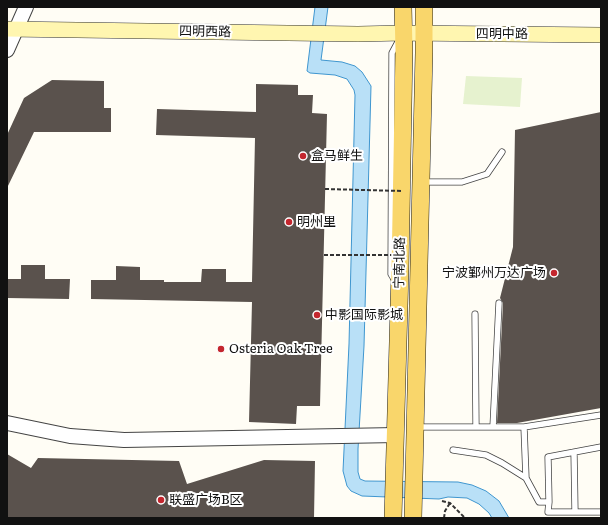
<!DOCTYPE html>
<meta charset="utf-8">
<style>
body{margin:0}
#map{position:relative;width:608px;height:525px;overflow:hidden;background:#fffdf5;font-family:Literata,serif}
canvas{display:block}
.frame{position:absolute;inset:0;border:8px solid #111;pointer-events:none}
</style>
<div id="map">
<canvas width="608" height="525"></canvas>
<div class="frame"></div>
</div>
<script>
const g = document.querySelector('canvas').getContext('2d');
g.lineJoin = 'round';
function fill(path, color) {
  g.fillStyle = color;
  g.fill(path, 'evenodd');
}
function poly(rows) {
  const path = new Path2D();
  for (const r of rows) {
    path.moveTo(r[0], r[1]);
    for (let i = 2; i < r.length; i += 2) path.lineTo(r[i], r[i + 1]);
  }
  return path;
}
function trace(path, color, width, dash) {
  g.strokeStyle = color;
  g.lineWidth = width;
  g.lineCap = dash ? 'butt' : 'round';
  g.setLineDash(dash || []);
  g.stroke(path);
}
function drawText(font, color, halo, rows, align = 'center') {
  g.font = font + ' Literata,"Noto Sans SC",serif';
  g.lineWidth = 4;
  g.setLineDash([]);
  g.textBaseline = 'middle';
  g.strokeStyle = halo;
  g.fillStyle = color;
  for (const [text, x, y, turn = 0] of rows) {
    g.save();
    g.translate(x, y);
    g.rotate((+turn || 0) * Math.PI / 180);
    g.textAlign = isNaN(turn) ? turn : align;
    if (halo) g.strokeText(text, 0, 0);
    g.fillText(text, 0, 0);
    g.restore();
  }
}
fill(poly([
 [466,76,522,78,520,107,463,104]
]), '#e6f2cf');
const water = poly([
 [315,7,328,7,321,60,342,62,355,66,362,72,371,86,364,346,358,449,358,472,360,479,365,481,458,482,472,485,486,491,499,501,509,518,492,518,489,513,479,504,467,498,448,497,439,499,362,496,351,491,347,486,343,471,349,344,355,95,354,90,347,79,335,75,310,73,307,71,315,7]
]);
fill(water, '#b9e0f7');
trace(water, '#3f96cf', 1);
fill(poly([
 [52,80,104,81,104,108,111,108,111,132,34,132,7,188,7,135,24,98],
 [256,84,298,85,298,95,313,95,312,113,327,114,320,406,297,406,296,424,249,422,252,302,91,299,91,280,116,280,116,266,140,267,140,280,164,280,164,282,201,282,202,269,226,269,226,282,252,282,255,138,156,135,157,109,256,112],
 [601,112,601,408,517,423,497,423,503,303,500,298,513,247,515,130],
 [21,265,45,265,45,279,70,279,69,299,7,298,7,279,21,279],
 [7,454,31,468,38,458,179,461,187,484,264,460,315,461,314,518,7,518]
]), '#5a524d');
const service = poly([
 [423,182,462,182,487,174,502,152],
 [394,279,391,274,392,53,399,40],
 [475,314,476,427],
 [601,415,524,427,526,478,539,502,549,502,548,457,601,447],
 [416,427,524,427],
 [493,427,499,303],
 [453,450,486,455,502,463,526,478],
 [574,452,575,512],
 [549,502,548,512,601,512]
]);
const tertiary = poly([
 [7,50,26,7],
 [7,423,70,436,124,440,396,435]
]);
const secondary = poly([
 [7,29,358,34,403,33,601,35]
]);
const primary = poly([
 [393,518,400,271,404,50,403,7],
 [413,518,424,53,424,7]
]);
trace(service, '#444', 7);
trace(tertiary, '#444', 16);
trace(secondary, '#333', 16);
trace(primary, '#222', 18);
trace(poly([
 [442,501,450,503,465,518],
 [444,518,445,511,450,503]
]), '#333', 2, [4, 2]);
trace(service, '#fff', 5.5);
trace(tertiary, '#fff', 14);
trace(secondary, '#fff6b0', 15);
trace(primary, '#f9d66b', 17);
trace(poly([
 [325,189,402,191],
 [324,255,401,255]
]), '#333', 2, [4, 2]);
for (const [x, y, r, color] of [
 [303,156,4,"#c4262e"],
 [289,222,4,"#c4262e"],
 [554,273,4,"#c4262e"],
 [317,315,4,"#c4262e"],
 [221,349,4,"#c4262e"],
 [161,500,4,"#c4262e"]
]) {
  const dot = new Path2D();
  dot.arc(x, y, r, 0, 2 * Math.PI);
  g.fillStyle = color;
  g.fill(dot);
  trace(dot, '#fff', 1.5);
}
drawText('13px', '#111', '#fff', [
 ["四明西路",205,32,1],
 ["四明中路",502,34],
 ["宁南北路",400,263,-89]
]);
drawText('13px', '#111', '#fff', [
 ["盒马鲜生",311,156],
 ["明州里",297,222],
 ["宁波鄞州万达广场",546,273,"right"],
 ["中影国际影城",325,315],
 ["Osteria Oak Tree",229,349],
 ["联盛广场B区",169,500]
], 'left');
</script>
